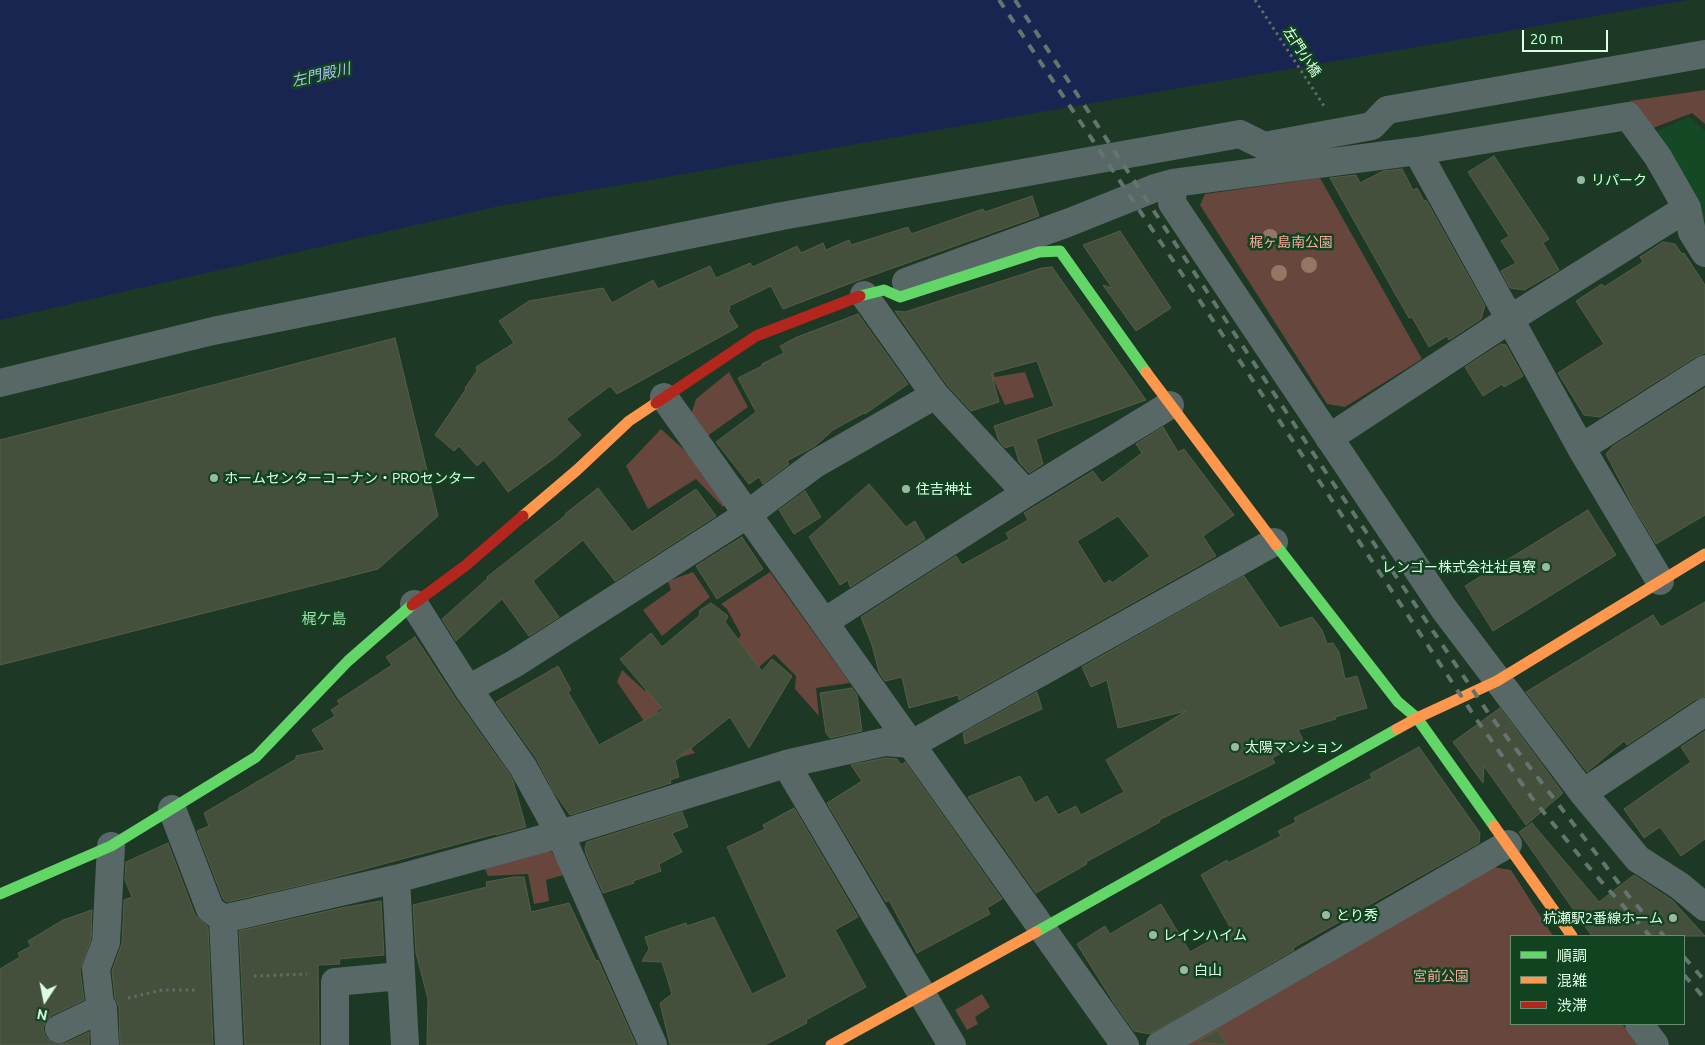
<!DOCTYPE html>
<meta charset="utf-8">
<style>
body{margin:0}
#map{position:relative;width:1705px;height:1045px;overflow:hidden;background:#1d3825;font-family:Ubuntu,"Noto Sans JP",sans-serif}
canvas{display:block}
.legend{position:absolute;left:1510px;top:935px;width:175px;height:90px;box-sizing:border-box;background:#124321;border:1px solid #648e6f;margin:0;padding:6px 9px;list-style:none;font-size:15px;color:#dfffe4}
.legend li{display:flex;align-items:center;gap:10px;height:25px}
.legend b{width:25px;border:1px solid #648e6f}
.north{position:absolute;left:20px;top:975px;width:50px;height:50px;-webkit-text-stroke:4px #124321;paint-order:stroke;rotate:191deg;font-size:14px;font-weight:700;line-height:20px;text-align:center;color:#dfffe4}
.north::after{content:'';display:block;margin:auto;width:18px;height:22px;background:#dfffe4;clip-path:polygon(50% 0,100% 100%,50% 72%,0 100%)}
.scale{position:absolute;left:1522px;top:30px;width:86px;height:22px;box-sizing:border-box;border:2px solid #dfffe4;border-top:0;padding-left:6px;font-size:15px;line-height:18px;white-space:nowrap;color:#dfffe4;-webkit-text-stroke:4px #124321;paint-order:stroke}
</style>
<div id="map">
<canvas width="1705" height="1045"></canvas>
<ul class="legend">
<li><b style="height:6px;background:#63d668"></b>順調</li>
<li><b style="height:6px;background:#ff974d"></b>混雑</li>
<li><b style="height:6px;background:#b3261e"></b>渋滞</li>
</ul>
<div class="north">N</div>
<div class="scale">20 m</div>
</div>
<script>
const g = document.querySelector('canvas').getContext('2d');
g.lineJoin = 'round';
function fill(path, color) {
  g.fillStyle = color;
  g.fill(path, 'evenodd');
}
function poly(rows) {
  const path = new Path2D();
  for (const r of rows) {
    path.moveTo(r[0], r[1]);
    for (let i = 2; i < r.length; i += 2) path.lineTo(r[i], r[i + 1]);
  }
  return path;
}
function trace(path, color, width, dash) {
  g.strokeStyle = color;
  g.lineWidth = width;
  g.lineCap = dash ? 'butt' : 'round';
  g.setLineDash(dash || []);
  g.stroke(path);
}
function drawText(font, color, halo, rows, align = 'center') {
  g.font = font + ' Ubuntu,"Noto Sans JP",sans-serif';
  g.lineWidth = 5;
  g.setLineDash([]);
  g.textBaseline = 'middle';
  g.strokeStyle = halo;
  g.fillStyle = color;
  for (const [text, x, y, turn = 0] of rows) {
    g.save();
    g.translate(x, y);
    g.rotate((+turn || 0) * Math.PI / 180);
    g.textAlign = isNaN(turn) ? turn : align;
    if (halo) g.strokeText(text, 0, 0);
    g.fillText(text, 0, 0);
    g.restore();
  }
}
fill(poly([
 [1689,117,1705,131,1705,221,1651,134]
]), '#154825');
fill(poly([
 [1705,90,1705,124,1692,113,1648,130,1629,101],
 [1320,178,1422,359,1345,407,1327,404,1200,205,1205,194],
 [983,345,995,377,1025,372,1034,397,1005,405,994,381,956,384],
 [729,372,748,407,706,437,690,418,696,399],
 [661,429,701,465,729,501,723,507,696,479,648,509,626,466],
 [693,572,710,597,662,636,643,610,671,590,668,581],
 [770,572,850,683,816,688,819,716,795,689,796,676,774,654,759,667,734,644,741,635,727,609,721,604],
 [622,670,645,691,651,685,690,685,654,715,684,739,695,753,671,760,617,682],
 [551,851,567,874,546,880,549,901,534,904,528,874,488,876,482,863,537,852],
 [1493,867,1511,870,1553,936,1511,936,1511,1024,1622,1024,1639,1045,1183,1045],
 [982,994,990,1007,975,1017,978,1024,967,1030,955,1010]
]), '#67463d');
fill(poly([
 [0,0,1687,0,499,206,0,320]
]), '#182551');
const building = poly([
 [1494,156,1549,239,1543,243,1559,270,1524,290,1510,288,1501,271,1516,263,1501,241,1509,236,1468,172,1494,156],
 [1402,169,1413,190,1417,188,1424,201,1426,200,1485,306,1481,319,1449,340,1447,336,1429,347,1412,317,1409,318,1393,290,1330,178,1356,175,1360,183,1383,171,1402,169],
 [1032,196,1039,216,851,283,783,309,771,286,729,306,730,309,728,310,738,327,617,394,610,386,566,419,581,435,556,457,508,492,484,460,477,466,459,446,454,451,435,435,466,389,465,388,477,371,476,367,514,343,499,321,529,301,603,288,612,303,653,280,658,289,710,266,716,278,750,263,753,267,797,246,801,253,823,243,826,250,849,240,851,245,908,227,911,234,983,209,985,212,1032,196],
 [1120,231,1171,308,1136,331,1103,285,1112,288,1083,245,1120,231],
 [1663,242,1675,244,1682,254,1684,253,1705,285,1705,353,1697,356,1600,417,1584,415,1558,373,1604,344,1576,301,1602,284,1604,287,1643,262,1640,257,1663,242],
 [1052,267,1146,400,1036,439,1043,464,1029,473,1019,462,1014,445,1005,448,999,441,994,426,1054,406,1037,361,991,373,999,402,971,411,947,385,895,311,905,312,1042,268,1052,267],
 [858,314,908,384,865,414,864,413,833,430,815,446,787,461,789,464,763,484,759,477,749,484,716,442,756,412,738,378,762,366,762,364,784,353,780,346,797,337,858,314],
 [395,338,438,516,378,569,0,665,0,440,395,338],
 [1501,344,1506,345,1523,376,1504,387,1502,384,1483,396,1465,367,1501,344],
 [1705,388,1705,515,1656,544,1632,504,1606,454,1613,446,1705,388],
 [1163,427,1178,452,1184,449,1234,515,1203,536,1216,556,959,700,958,695,909,708,902,677,885,681,879,672,872,645,861,617,956,556,962,565,1009,539,1006,533,1028,520,1024,513,1093,471,1102,483,1142,453,1136,444,1163,427],
 [1118,516,1150,556,1112,583,1110,580,1104,584,1077,541,1118,516],
 [869,484,906,527,915,521,925,539,850,587,848,580,840,585,809,537,869,484],
 [598,488,632,532,696,489,716,516,615,581,583,540,533,581,559,617,529,636,502,599,456,641,442,619,488,578,487,577,566,515,565,514,598,488],
 [805,491,821,517,794,534,779,510,805,491],
 [1588,510,1616,555,1493,631,1465,586,1588,510],
 [742,537,763,569,717,599,696,566,742,537],
 [1244,576,1280,628,1312,617,1322,630,1327,644,1333,643,1339,652,1345,679,1357,676,1367,708,1335,717,1336,719,1298,730,1304,742,1272,758,1275,763,1159,820,1160,822,1086,862,1087,864,1036,893,968,797,1020,776,1035,803,1047,796,1058,815,1076,806,1081,815,1124,792,1106,760,1186,711,1118,728,1107,680,1091,687,1082,667,1244,576],
 [1705,602,1705,697,1696,699,1627,745,1624,741,1587,772,1526,692,1653,615,1661,627,1705,602],
 [711,603,728,616,725,622,762,671,772,659,792,676,749,748,730,717,675,761,679,777,670,780,671,783,570,815,554,792,536,758,496,702,558,666,571,690,568,692,599,745,663,710,620,659,651,633,662,647,699,616,700,610,711,603],
 [415,637,455,698,510,775,513,781,526,827,496,835,495,834,324,880,227,902,223,899,197,831,209,826,204,813,296,759,296,756,325,750,312,730,335,716,331,710,340,704,337,701,392,665,386,657,415,637],
 [852,688,857,695,862,731,830,738,826,733,820,693,852,688],
 [1037,692,1042,709,965,744,963,733,1037,692],
 [1500,708,1563,793,1526,825,1484,766,1483,783,1453,742,1500,708],
 [1705,731,1705,839,1681,856,1660,827,1644,838,1624,809,1691,762,1681,747,1705,731],
 [1419,747,1480,833,1479,843,1293,948,1294,950,1150,1034,1134,1031,1114,1003,1077,944,1105,926,1110,934,1161,904,1190,952,1231,929,1201,875,1227,860,1228,863,1281,836,1278,831,1296,822,1294,818,1372,778,1370,774,1419,747],
 [885,758,897,759,901,765,905,762,1002,899,987,908,990,914,917,953,889,900,886,902,827,803,862,781,851,765,885,758],
 [794,808,858,917,835,930,866,987,806,1020,807,1023,765,1045,670,1045,660,1003,672,994,662,962,642,961,649,949,645,937,686,923,687,926,714,917,752,994,787,977,727,847,765,829,763,825,794,808],
 [682,812,688,827,672,833,682,852,659,864,661,871,633,881,634,883,603,893,586,854,585,848,587,842,682,812],
 [1532,823,1599,902,1634,875,1672,900,1705,936,1592,936,1519,832,1532,823],
 [168,843,195,915,208,927,213,1045,120,1045,119,1007,115,998,112,971,122,943,124,900,132,897,125,880,126,862,168,843],
 [514,877,524,877,531,912,569,903,596,961,598,960,636,1045,427,1045,428,999,416,953,413,905,487,887,486,882,514,877],
 [381,901,384,955,339,959,340,964,318,965,319,1045,245,1045,239,931,341,908,381,901],
 [92,910,91,939,80,970,84,1000,52,1015,46,1021,43,1028,45,1036,51,1042,57,1044,66,1043,89,1032,89,1045,0,1045,0,969,20,957,18,953,31,946,28,941,63,920,92,910],
 [1218,1030,1227,1045,1197,1042,1218,1030]
]);
fill(building, '#45503c');
trace(building, '#555e47', 1);
trace(poly([
 [1255,0,1324,106],
 [254,976,307,974],
 [128,998,162,990,198,990]
]), '#5e6d68', 3, [2.5, 4]);
trace(poly([
 [1417,151,1581,448,1660,581],
 [1173,183,1172,203,1444,609,1583,793,1638,859,1680,886,1705,907],
 [906,282,1070,222,1155,188,1173,183,1417,151,1628,116,1658,157,1687,208,1692,232,1705,253],
 [864,295,935,395,1026,493],
 [0,383,213,331,782,216,1240,134,1264,146,1372,126,1387,110,1705,54],
 [664,397,1125,1045],
 [1329,438,1510,319,1687,208],
 [1581,448,1705,369],
 [414,604,468,689,523,767,560,834,653,1045],
 [824,622,1026,493,1170,405],
 [468,689,514,664,748,514,815,464,935,395],
 [786,764,952,1045],
 [1583,793,1705,712],
 [172,809,210,909,223,919,229,1045],
 [396,879,405,1045],
 [223,919,396,879,560,834,786,764,884,742,912,744,1274,542],
 [1639,1024,1655,1045],
 [59,1029,103,1008],
 [105,1045,103,1008,100,1004,96,969,106,942,111,846],
 [335,1045,335,982,401,976],
 [1160,1045,1508,844]
]), '#586867', 28);
trace(poly([
 [860,296,884,290,900,297,1039,252,1060,251,1146,372],
 [1276,545,1398,702,1417,718,1494,826],
 [0,894,111,846,256,757,348,661,412,605],
 [1036,932,1397,729]
]), '#63d668', 11);
trace(poly([
 [1146,372,1276,545],
 [523,516,577,470,629,421,656,403],
 [1397,729,1417,718,1497,681,1705,554],
 [1494,826,1572,936],
 [831,1045,1036,932]
]), '#ff974d', 11);
trace(poly([
 [656,403,756,336,860,296],
 [412,605,465,566,523,516]
]), '#b3261e', 11);
trace(poly([
 [999,0,1232,349,1479,723,1532,798,1592,871,1650,936],
 [1015,0,1325,471,1489,714,1631,899,1664,936],
 [1684,957,1705,981],
 [1684,975,1705,999]
]), '#64746e', 4, [9, 9]);
g.fillStyle = '#957665';
for (const [x, y] of [
 [1270,237],
 [1309,265],
 [1279,273]
]) {
  g.beginPath();
  g.arc(x, y, 8, 0, 2 * Math.PI);
  g.fill();
}
for (const [x, y, r, color] of [
 [1581,180,5,"#9bb9a1"],
 [214,478,5,"#9bb9a1"],
 [906,489,5,"#9bb9a1"],
 [1546,567,5,"#9bb9a1"],
 [1235,747,5,"#9bb9a1"],
 [1326,915,5,"#9bb9a1"],
 [1673,918,5,"#9bb9a1"],
 [1153,935,5,"#9bb9a1"],
 [1184,970,5,"#9bb9a1"]
]) {
  const dot = new Path2D();
  dot.arc(x, y, r, 0, 2 * Math.PI);
  g.fillStyle = color;
  g.fill(dot);
  trace(dot, '#124321', 2);
}
drawText('14px', '#dfffe4', '#124321', [
 ["左門小橋",1302,52,57]
]);
drawText('14px', '#dfffe4', '#124321', [
 ["リパーク",1591,180],
 ["ホームセンターコーナン・PROセンター",224,478],
 ["住吉神社",916,489],
 ["レンゴー株式会社社員寮",1536,567,"right"],
 ["太陽マンション",1245,747],
 ["とり秀",1336,915],
 ["杭瀬駅2番線ホーム",1663,918,"right"],
 ["レインハイム",1163,935],
 ["白山",1194,970]
], 'left');
drawText('14px', '#f8a89a', '#124321', [
 ["梶ヶ島南公園",1291,242],
 ["宮前公園",1441,976]
]);
drawText('italic 15px', '#aebff0', '#124321', [
 ["左門殿川",321,75,-13]
]);
drawText('15px', '#9cdca9', '#124321', [
 ["梶ケ島",324,619]
]);
</script>
